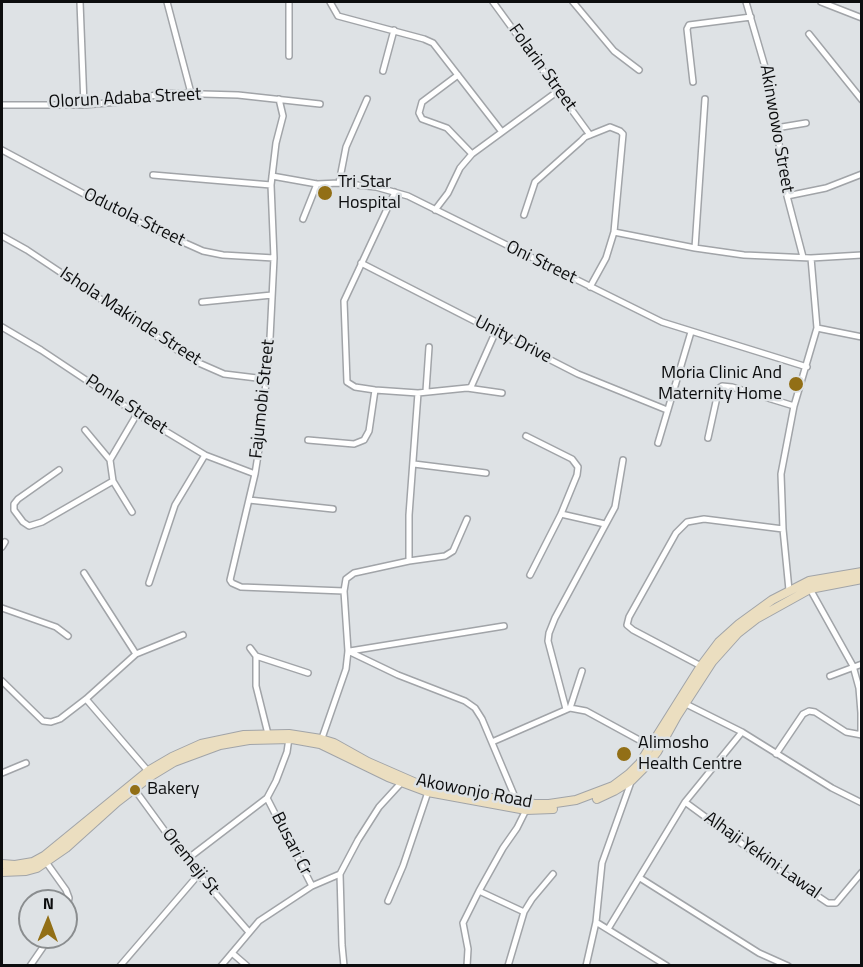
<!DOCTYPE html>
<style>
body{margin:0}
#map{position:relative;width:863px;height:967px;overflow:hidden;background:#dee2e5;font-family:"Titillium Web",sans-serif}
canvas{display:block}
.frame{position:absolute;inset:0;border:3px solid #0c0d0e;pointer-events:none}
.north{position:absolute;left:18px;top:889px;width:60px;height:60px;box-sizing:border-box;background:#dee2e5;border:2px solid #8a8d8f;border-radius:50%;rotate:1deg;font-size:16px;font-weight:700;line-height:24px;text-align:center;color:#0c0d0e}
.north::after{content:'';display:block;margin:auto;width:21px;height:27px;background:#926f16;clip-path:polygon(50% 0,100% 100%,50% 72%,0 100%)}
</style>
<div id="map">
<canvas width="863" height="967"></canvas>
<div class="frame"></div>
<div class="north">N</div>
</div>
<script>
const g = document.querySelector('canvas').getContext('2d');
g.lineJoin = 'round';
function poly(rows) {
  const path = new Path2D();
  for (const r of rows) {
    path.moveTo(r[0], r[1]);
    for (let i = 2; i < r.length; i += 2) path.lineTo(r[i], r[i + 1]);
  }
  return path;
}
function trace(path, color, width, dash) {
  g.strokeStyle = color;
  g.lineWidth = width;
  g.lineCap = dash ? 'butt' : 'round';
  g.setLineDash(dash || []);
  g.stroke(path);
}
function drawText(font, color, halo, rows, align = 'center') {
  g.font = font + ' "Titillium Web",sans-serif';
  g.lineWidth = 5;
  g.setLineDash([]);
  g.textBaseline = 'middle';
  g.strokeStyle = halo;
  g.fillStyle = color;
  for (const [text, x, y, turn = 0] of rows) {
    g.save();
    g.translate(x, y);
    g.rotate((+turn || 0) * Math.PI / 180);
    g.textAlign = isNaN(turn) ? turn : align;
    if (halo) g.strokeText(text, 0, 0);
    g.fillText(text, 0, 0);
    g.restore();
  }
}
const street = poly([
 [80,2,84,105],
 [167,2,191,93],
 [330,2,338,16,424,39,433,43,502,132],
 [493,2,590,135],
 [573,2,614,51,639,70],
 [746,2,770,84,787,196,803,257],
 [821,2,862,18],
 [809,34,862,100],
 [289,56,289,2],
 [383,71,394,30],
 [458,75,422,102,419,113,422,119,447,128,472,154],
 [693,82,687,29,689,25,751,17],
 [279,99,283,116,276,143,271,185,274,258,270,338,261,436,255,474,230,580,232,583,241,587,344,591],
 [2,105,84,105,119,102,167,93,238,95,320,104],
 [776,128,806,123],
 [2,150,127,217,203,251,223,255,274,258],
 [153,175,271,185],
 [272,176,317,184,339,183,376,187,408,196,662,322,807,367],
 [339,183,346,147,367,99],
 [395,192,344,301,347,382,355,387,375,390,418,393,467,388,502,393],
 [787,196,826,188,862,174],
 [435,210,448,193,460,168,472,154,558,91],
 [524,215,535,182,581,141,585,137,610,127,620,131,623,134,614,232,606,258,590,287],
 [303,219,317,184],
 [614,232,695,248,744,255,811,258,862,255],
 [2,236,27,250,192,360,224,374,265,379],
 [695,248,705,99],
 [361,263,578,374,667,410],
 [202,302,272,295],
 [2,327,41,350,137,414,205,455,255,474],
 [817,328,862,337],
 [468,388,471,387,496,331],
 [426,391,429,347],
 [85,430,110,460,113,481,132,512],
 [526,436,572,459,578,467,577,475,561,514,530,575],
 [708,438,719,388,722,386,732,387,794,406],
 [308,440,354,444,364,440,369,431,375,390],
 [658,443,691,332],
 [110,460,137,414],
 [414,464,486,473],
 [59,470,18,499,14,504,14,510,23,522,29,526,42,522,113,481],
 [249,500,333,509],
 [561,514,605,524],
 [2,547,5,542],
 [409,561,409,515,418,393],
 [84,573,136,654],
 [149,583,175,505,205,455],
 [810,589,853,666,859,688,861,713,861,735],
 [789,590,783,529,781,474,794,406,817,328,811,258],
 [2,608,56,627,68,636],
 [250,648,256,656,308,673],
 [348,651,398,675,465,701,475,708,482,719,517,802],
 [350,651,504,626],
 [256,656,256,686,268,734],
 [701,666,633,630,627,625,629,617,676,533,687,522,704,519,783,529],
 [830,676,862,664],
 [2,681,43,721,51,722,60,719,86,699,136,654,183,635],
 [86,699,148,771],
 [684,703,742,732,832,788,862,803],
 [570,708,582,671],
 [566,709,548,641,549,633,555,618,615,507,623,460],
 [289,738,287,752,276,781,267,798,312,886],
 [321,741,346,669,348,651,344,591,346,579,354,573,409,561,445,556,453,551,467,519],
 [492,742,570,708,586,711,652,747],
 [776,754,803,714,809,711,815,712,846,732,862,735],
 [2,773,26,763],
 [135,790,186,860,248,931],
 [685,802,764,860,828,903,836,903,862,872],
 [186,860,267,798],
 [46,862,66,890,69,898,66,913],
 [640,878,759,953,788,966],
 [479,891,524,912],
 [388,901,403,866,428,792],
 [596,922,667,966],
 [608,929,685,802,742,732],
 [232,953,247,966],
 [30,966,50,937],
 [120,966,199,874],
 [221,966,259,921,312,886,340,874],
 [344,966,342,945,340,874,358,840,379,807,401,783],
 [467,966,468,949,463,923,479,891,503,848,517,828,526,810],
 [508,966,524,912,532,899,553,874],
 [586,966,596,922,602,863,631,782]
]);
const secondary = poly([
 [597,799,614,791,632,780,646,766,657,752,677,716,712,662,738,633,756,619,810,589,862,579],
 [2,864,15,865,33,862,44,856,148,771,172,757,201,744,244,735,289,734,321,739,334,743,368,762,416,783,470,795,535,804,549,804,576,800,613,786,629,774,640,763,701,666,719,642,739,624,772,600,809,581,862,572],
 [2,872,26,871,37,868,66,848,117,802,151,776,174,762,220,745,249,740,292,739,320,744,388,777,428,792,526,810,553,809]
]);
trace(street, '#a1a4a8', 8);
trace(secondary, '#a1a4a8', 10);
trace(street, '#fff', 5);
trace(secondary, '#ebdec0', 8);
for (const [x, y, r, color] of [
 [325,193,8,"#926f16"],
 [796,384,8,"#926f16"],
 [624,754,8,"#926f16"],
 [135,790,6,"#926f16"]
]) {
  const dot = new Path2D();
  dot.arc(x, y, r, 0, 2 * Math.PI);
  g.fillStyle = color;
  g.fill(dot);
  trace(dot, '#dee2e5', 2);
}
drawText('18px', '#0c0d0e', '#dee2e5', [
 ["Folarin Street",542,68,54],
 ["Olorun Adaba Street",125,99,-3],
 ["Akinwowo Street",776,129,80],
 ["Odutola Street",134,218,26],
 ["Oni Street",541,263,26],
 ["Ishola Makinde Street",130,317,33],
 ["Unity Drive",513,340,27],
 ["Fajumobi Street",263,399,-84],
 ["Ponle Street",126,405,33],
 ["Akowonjo Road",474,792,11],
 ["Busari Cr",291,844,63],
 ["Alhaji Yekini Lawal",762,856,35],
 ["Oremeji St",190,862,51]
]);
drawText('18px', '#0c0d0e', '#dee2e5', [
 ["Tri Star",338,183],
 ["Hospital",338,204],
 ["Moria Clinic And",782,374,"right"],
 ["Maternity Home",782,395,"right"],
 ["Alimosho",638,744],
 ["Health Centre",638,765],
 ["Bakery",147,790]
], 'left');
</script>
